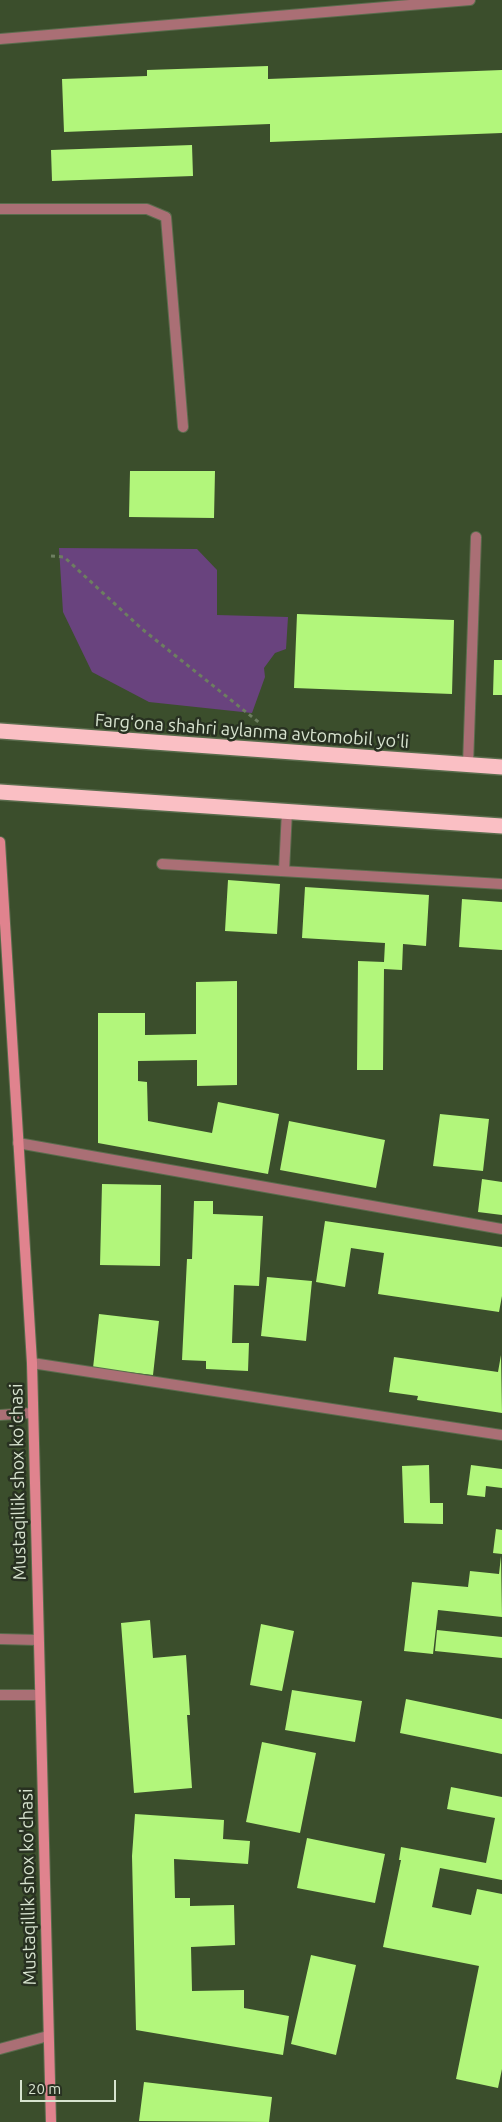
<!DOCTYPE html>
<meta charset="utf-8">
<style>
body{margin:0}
#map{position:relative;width:502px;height:2122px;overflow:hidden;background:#3b4e2c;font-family:Ubuntu,sans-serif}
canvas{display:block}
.scale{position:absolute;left:20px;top:2080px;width:96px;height:22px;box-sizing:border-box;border:2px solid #d7e3cf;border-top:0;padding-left:6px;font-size:15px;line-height:18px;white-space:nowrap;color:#d7e3cf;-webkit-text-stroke:4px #283121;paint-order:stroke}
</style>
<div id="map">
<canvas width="502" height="2122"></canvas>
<div class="scale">20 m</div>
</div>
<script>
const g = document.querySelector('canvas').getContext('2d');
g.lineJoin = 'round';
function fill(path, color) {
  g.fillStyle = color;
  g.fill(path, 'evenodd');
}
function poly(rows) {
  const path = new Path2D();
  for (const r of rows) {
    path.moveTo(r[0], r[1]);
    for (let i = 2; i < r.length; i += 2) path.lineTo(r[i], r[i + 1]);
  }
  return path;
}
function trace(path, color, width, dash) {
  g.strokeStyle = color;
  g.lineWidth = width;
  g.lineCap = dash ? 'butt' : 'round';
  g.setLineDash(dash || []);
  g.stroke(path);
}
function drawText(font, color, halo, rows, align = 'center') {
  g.font = font + ' Ubuntu,sans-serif';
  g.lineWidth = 5;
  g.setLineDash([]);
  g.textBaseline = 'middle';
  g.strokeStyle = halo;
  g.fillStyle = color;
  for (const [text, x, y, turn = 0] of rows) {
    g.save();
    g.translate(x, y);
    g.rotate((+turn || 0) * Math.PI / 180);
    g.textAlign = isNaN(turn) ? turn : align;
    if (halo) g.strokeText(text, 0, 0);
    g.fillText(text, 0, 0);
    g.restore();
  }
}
fill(poly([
 [59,548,197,549,217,570,217,615,288,617,286,649,275,653,264,668,265,677,252,713,149,702,92,672,63,612]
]), '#69437e');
fill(poly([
 [268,66,268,79,502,70,502,133,270,142,270,124,64,132,62,79,147,76,147,70],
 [192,145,193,176,52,181,51,150],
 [130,471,215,471,214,518,129,517],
 [297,614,454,620,452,694,294,688],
 [494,660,502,660,502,695,493,695],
 [228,880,280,884,277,934,225,931],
 [305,887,429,895,426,946,403,944,402,970,384,969,383,1070,357,1070,358,961,384,962,385,943,302,938],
 [462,899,502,902,502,950,459,947],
 [237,981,237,1085,197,1086,197,1060,138,1061,138,1081,147,1082,148,1121,212,1133,218,1102,279,1114,268,1174,98,1143,98,1013,145,1013,145,1035,196,1034,196,982],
 [440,1114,489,1119,483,1171,433,1166],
 [289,1121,385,1140,376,1188,280,1170],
 [482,1179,502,1182,502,1215,478,1212],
 [102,1184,161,1185,160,1266,100,1265],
 [194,1201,213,1201,213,1214,263,1216,259,1286,234,1285,232,1343,249,1343,248,1371,206,1369,206,1361,182,1360,187,1259,192,1259],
 [325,1221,502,1247,502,1296,499,1312,378,1294,384,1253,351,1248,345,1287,316,1282],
 [267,1277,312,1281,306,1341,261,1336],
 [99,1314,159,1321,153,1375,93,1368],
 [501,1355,502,1413,417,1400,418,1396,389,1392,394,1357,498,1372],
 [429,1465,430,1503,443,1503,443,1524,404,1523,402,1466],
 [471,1465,502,1469,502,1488,486,1486,485,1497,467,1495],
 [496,1529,502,1530,502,1554,493,1553],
 [501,1556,502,1617,438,1610,433,1654,404,1651,412,1582,468,1587,470,1571,499,1574],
 [150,1620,153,1658,186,1655,190,1715,187,1715,192,1788,134,1793,121,1623],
 [261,1624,294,1631,282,1691,250,1685],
 [437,1630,502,1637,502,1658,435,1651],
 [292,1690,362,1701,355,1742,285,1730],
 [406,1699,502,1719,502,1754,400,1733],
 [262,1742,316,1753,300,1833,246,1822],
 [451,1787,502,1797,502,1880,440,1868,432,1907,471,1915,477,1889,502,1894,502,2069,498,2088,456,2079,479,1966,383,1947,401,1860,399,1860,401,1847,486,1863,495,1818,447,1809],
 [135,1814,224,1820,223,1839,250,1841,248,1864,174,1859,175,1898,190,1898,190,1906,234,1905,235,1945,191,1947,192,1991,244,1990,244,2008,289,2016,283,2055,136,2030,132,1856],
 [307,1838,385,1854,375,1903,297,1888],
 [311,1955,356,1965,336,2055,291,2044],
 [144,2082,272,2097,269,2122,139,2121]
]), '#b2f67b');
const lane = poly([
 [0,39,470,0],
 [0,209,147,209,166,217,183,427],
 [468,765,476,537],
 [162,864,502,884],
 [284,871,287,811],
 [18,1143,502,1229],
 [32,1363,502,1435],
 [0,1415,32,1413],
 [0,1639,38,1640],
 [0,1695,40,1695],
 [0,2049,48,2036]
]);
const secondary = poly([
 [0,842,32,1363,51,2122]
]);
const highway = poly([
 [0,731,502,767],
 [0,792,502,826]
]);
trace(lane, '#5a6c4d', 12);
trace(secondary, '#5a6c4d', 12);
trace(highway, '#5a6c4d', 18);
trace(poly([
 [51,556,64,557,142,629,261,724]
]), '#6d7e60', 3, [4, 4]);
trace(lane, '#aa6f75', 10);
trace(secondary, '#e0838e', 10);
trace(highway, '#fabfc4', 15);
drawText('18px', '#d7e3cf', '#283121', [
 ["Fargʻona shahri aylanma avtomobil yoʻli",252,731,4],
 ["Mustaqillik shox ko'chasi",18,1482,-91],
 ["Mustaqillik shox ko'chasi",28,1887,-91]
]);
</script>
